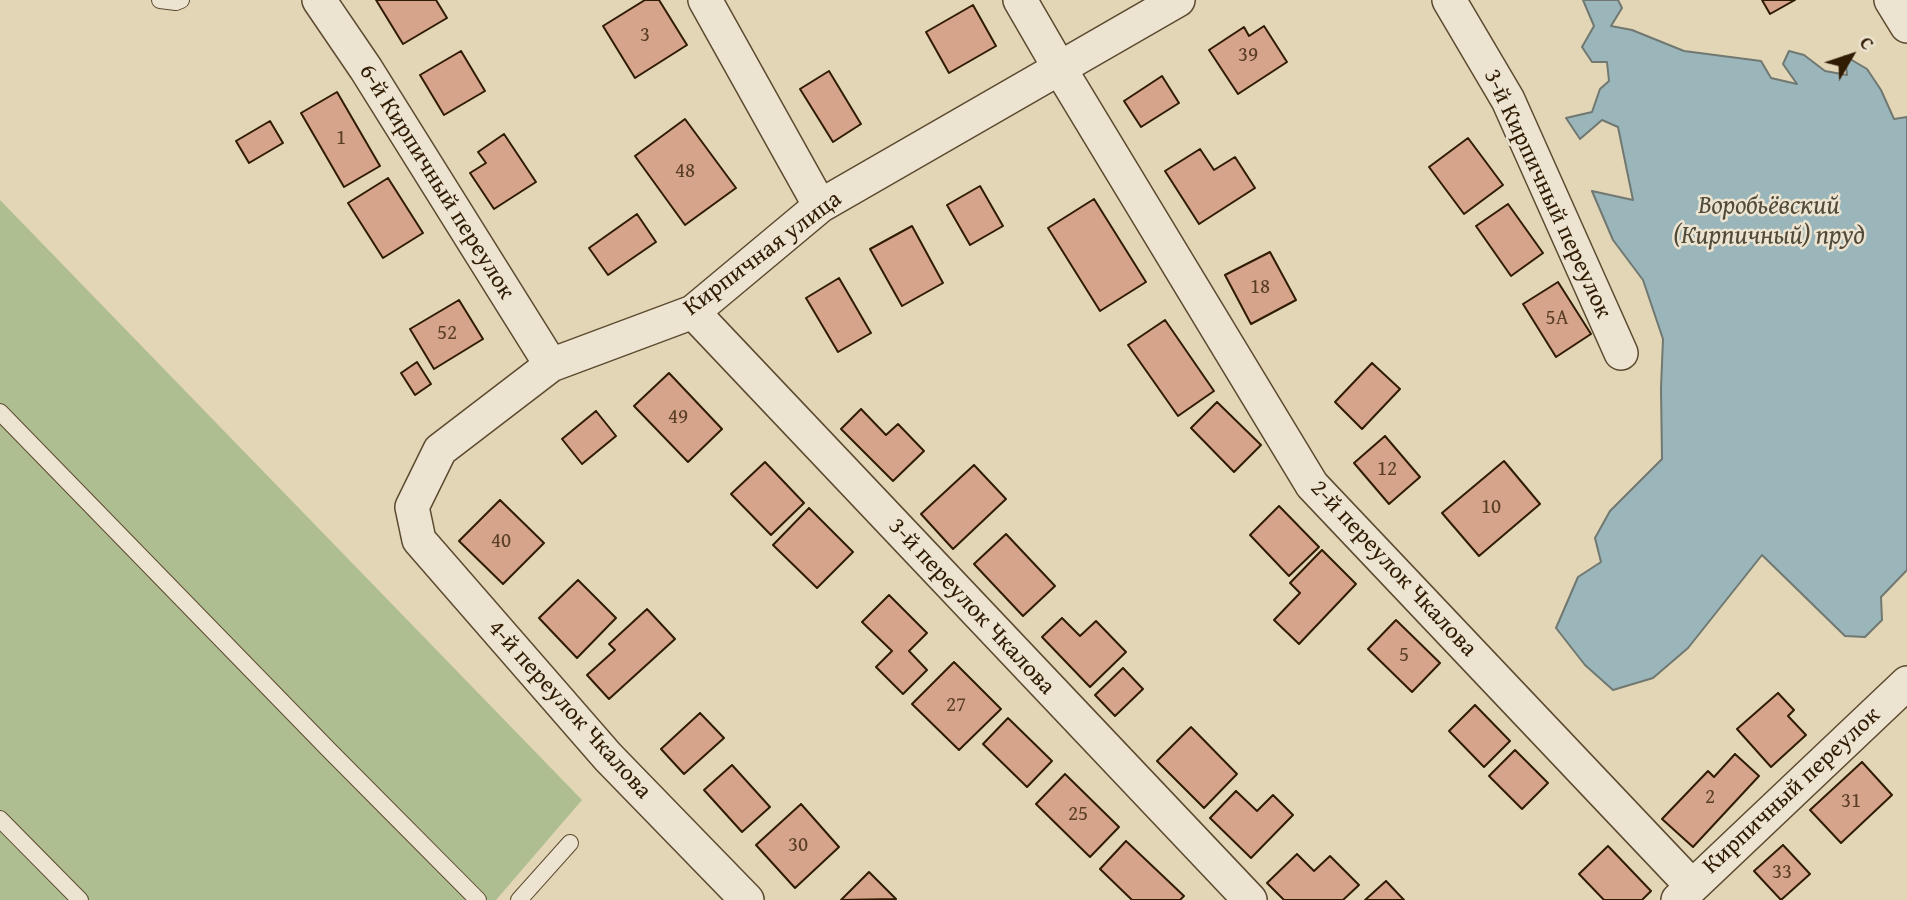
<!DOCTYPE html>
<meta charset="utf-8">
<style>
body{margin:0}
#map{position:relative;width:1907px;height:900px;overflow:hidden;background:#e2d6b6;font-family:"Gentium Book Plus",serif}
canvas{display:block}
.north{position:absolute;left:1816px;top:21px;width:70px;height:70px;-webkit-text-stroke:5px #ece4d0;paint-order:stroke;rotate:51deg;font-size:19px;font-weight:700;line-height:28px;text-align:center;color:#301b03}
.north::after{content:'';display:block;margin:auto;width:24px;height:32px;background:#301b03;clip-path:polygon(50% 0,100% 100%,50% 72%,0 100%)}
</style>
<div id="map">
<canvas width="1907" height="900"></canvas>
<div class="north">С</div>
</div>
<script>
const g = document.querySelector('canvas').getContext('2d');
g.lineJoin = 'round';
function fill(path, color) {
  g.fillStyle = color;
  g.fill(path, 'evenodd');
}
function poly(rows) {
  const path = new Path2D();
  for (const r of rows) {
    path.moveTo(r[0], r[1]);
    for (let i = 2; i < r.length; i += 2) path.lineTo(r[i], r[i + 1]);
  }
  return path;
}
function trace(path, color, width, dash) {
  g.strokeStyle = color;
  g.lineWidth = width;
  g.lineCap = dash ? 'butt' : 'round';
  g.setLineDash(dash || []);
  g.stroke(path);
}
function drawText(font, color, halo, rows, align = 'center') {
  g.font = font + ' "Gentium Book Plus",serif';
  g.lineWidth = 5;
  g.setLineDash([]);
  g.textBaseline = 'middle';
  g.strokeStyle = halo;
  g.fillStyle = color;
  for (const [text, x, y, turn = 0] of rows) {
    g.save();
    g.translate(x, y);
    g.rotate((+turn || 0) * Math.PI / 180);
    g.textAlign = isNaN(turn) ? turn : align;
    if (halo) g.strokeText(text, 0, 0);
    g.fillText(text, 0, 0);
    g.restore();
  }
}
fill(poly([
 [0,200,582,800,496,900,0,900]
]), '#afbe91');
const water = poly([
 [1583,0,1618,0,1622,8,1611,26,1632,30,1684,51,1761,61,1771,78,1797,84,1783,64,1789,51,1804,55,1825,71,1847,75,1845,56,1867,69,1881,90,1894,119,1907,117,1907,570,1881,597,1882,620,1865,637,1845,636,1762,555,1688,648,1653,678,1613,690,1585,665,1556,628,1578,577,1601,562,1595,538,1610,511,1662,459,1661,388,1663,339,1643,280,1613,240,1592,191,1633,200,1618,127,1602,120,1580,139,1566,118,1592,112,1600,89,1609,81,1607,62,1592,62,1582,47,1594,26,1583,0]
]);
fill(water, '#9ab6ba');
trace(water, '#707871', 2);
const building = poly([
 [376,0,436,0,447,18,403,44,376,0],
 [645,0,659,0,687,45,635,78,603,26,645,0],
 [1762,0,1795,0,1770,14,1762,0],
 [973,5,996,46,949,73,926,32,973,5],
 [1264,26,1287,62,1238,94,1209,50,1244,27,1249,36,1264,26],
 [461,51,485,91,444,115,420,75,461,51],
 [829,71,861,124,833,142,800,89,829,71],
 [1162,76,1179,103,1141,127,1124,101,1162,76],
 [337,92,380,166,344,187,301,113,337,92],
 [685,119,736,188,685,225,635,156,685,119],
 [270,121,283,143,249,163,236,141,270,121],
 [504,134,536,182,494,209,470,173,486,163,478,152,504,134],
 [1468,138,1503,185,1464,214,1429,167,1468,138],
 [1200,149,1214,170,1235,157,1255,188,1199,224,1165,171,1200,149],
 [388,178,423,233,383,258,348,203,388,178],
 [980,186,1003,226,970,245,947,205,980,186],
 [1094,199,1146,282,1100,311,1048,228,1094,199],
 [1508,204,1543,253,1511,276,1476,226,1508,204],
 [637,214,656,242,608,275,589,248,637,214],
 [912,226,943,283,902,306,870,249,912,226],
 [1270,252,1296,300,1251,324,1225,275,1270,252],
 [839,278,871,333,838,352,806,298,839,278],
 [1558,282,1591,334,1556,357,1523,304,1558,282],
 [459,300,483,339,434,369,410,329,459,300],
 [1165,320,1214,391,1178,416,1128,345,1165,320],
 [417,362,431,384,415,395,401,373,417,362],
 [1372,363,1400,389,1362,429,1335,402,1372,363],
 [669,373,722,429,688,462,634,406,669,373],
 [1217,402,1261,445,1234,472,1191,428,1217,402],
 [861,409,886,435,898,424,924,451,893,481,841,429,861,409],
 [596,411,616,436,582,464,562,439,596,411],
 [1385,436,1420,477,1389,504,1354,463,1385,436],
 [1504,461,1540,504,1479,556,1442,513,1504,461],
 [765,462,804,503,771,535,731,494,765,462],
 [974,465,1006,499,953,549,921,514,974,465],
 [500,500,544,543,503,584,459,541,500,500],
 [1279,506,1319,547,1289,576,1250,535,1279,506],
 [809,508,853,552,817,588,773,545,809,508],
 [1006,534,1055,586,1023,616,974,564,1006,534],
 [1322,550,1356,584,1299,644,1274,620,1300,593,1290,583,1322,550],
 [578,580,616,618,577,658,539,618,578,580],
 [889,595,927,633,909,651,927,670,903,694,876,667,892,651,862,622,889,595],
 [647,609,675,639,609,699,587,675,615,650,609,644,647,609],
 [1062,618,1080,636,1096,621,1126,652,1090,687,1042,637,1062,618],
 [1396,620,1440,663,1412,692,1368,649,1396,620],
 [954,662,1001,709,959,750,912,704,954,662],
 [1123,668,1143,689,1115,716,1095,695,1123,668],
 [1778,693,1794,710,1788,716,1806,735,1771,767,1737,729,1778,693],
 [1475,705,1510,741,1484,767,1449,731,1475,705],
 [700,713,724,738,684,774,661,749,700,713],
 [1008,718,1052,761,1027,787,983,744,1008,718],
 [1191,727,1237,774,1204,808,1157,761,1191,727],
 [1515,750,1548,783,1522,809,1489,776,1515,750],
 [1735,754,1759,776,1693,847,1662,819,1708,771,1714,777,1735,754],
 [1862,762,1892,795,1841,843,1810,810,1862,762],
 [732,765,770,807,742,832,704,790,732,765],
 [1065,774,1119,827,1090,857,1036,804,1065,774],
 [1236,791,1257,811,1273,795,1293,815,1251,858,1210,818,1236,791],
 [801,804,839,847,795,888,756,845,801,804],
 [1126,841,1184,896,1180,900,1132,900,1100,869,1126,841],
 [1783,845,1810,874,1781,900,1754,871,1783,845],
 [1608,846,1651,891,1642,900,1604,900,1579,874,1608,846],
 [1297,854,1314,871,1330,856,1359,885,1343,900,1284,900,1267,883,1297,854],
 [869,872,896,899,841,900,869,872],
 [1386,881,1404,900,1365,900,1386,881]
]);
fill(building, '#d5a48b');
trace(building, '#301b03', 2);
const lane = poly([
 [160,0,176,2,181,0],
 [0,412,330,751,478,900],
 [0,819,80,900],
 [519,900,570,843]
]);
const street = poly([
 [319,0,366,69,551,365],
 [705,0,820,206],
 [1020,0,1060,69,1312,485,1692,886],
 [1449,0,1508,100,1621,353],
 [1891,0,1907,26],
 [693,312,1250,900],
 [747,900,608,757,419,540,412,507,440,450,551,365,693,312,820,206,1178,0],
 [1678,900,1907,683]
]);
trace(lane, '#5c4a30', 18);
trace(street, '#5c4a30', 36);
trace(lane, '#ece4d0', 16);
trace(street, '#ece4d0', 33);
drawText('21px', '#593d25', null, [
 ["3",645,36],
 ["39",1248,56],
 ["1",341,139],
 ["48",685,172],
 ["18",1260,288],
 ["5А",1557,319],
 ["52",447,334],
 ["49",678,418],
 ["12",1387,470],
 ["10",1491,508],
 ["40",501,542],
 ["5",1404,656],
 ["27",956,706],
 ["2",1710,798],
 ["31",1851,802],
 ["25",1078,815],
 ["30",798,846],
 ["33",1782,873]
]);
drawText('24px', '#301b03', '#ece4d0', [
 ["6-й Кирпичный переулок",436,182,58],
 ["3-й Кирпичный переулок",1547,194,65],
 ["Кирпичная улица",763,254,-37],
 ["2-й переулок Чкалова",1393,569,47],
 ["3-й переулок Чкалова",971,607,47],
 ["4-й переулок Чкалова",569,710,48],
 ["Кирпичный переулок",1792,791,-43]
]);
drawText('italic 26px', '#504a3a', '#ece4d0', [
 ["Воробьёвский",1769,206],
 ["(Кирпичный) пруд",1769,236]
]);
</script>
